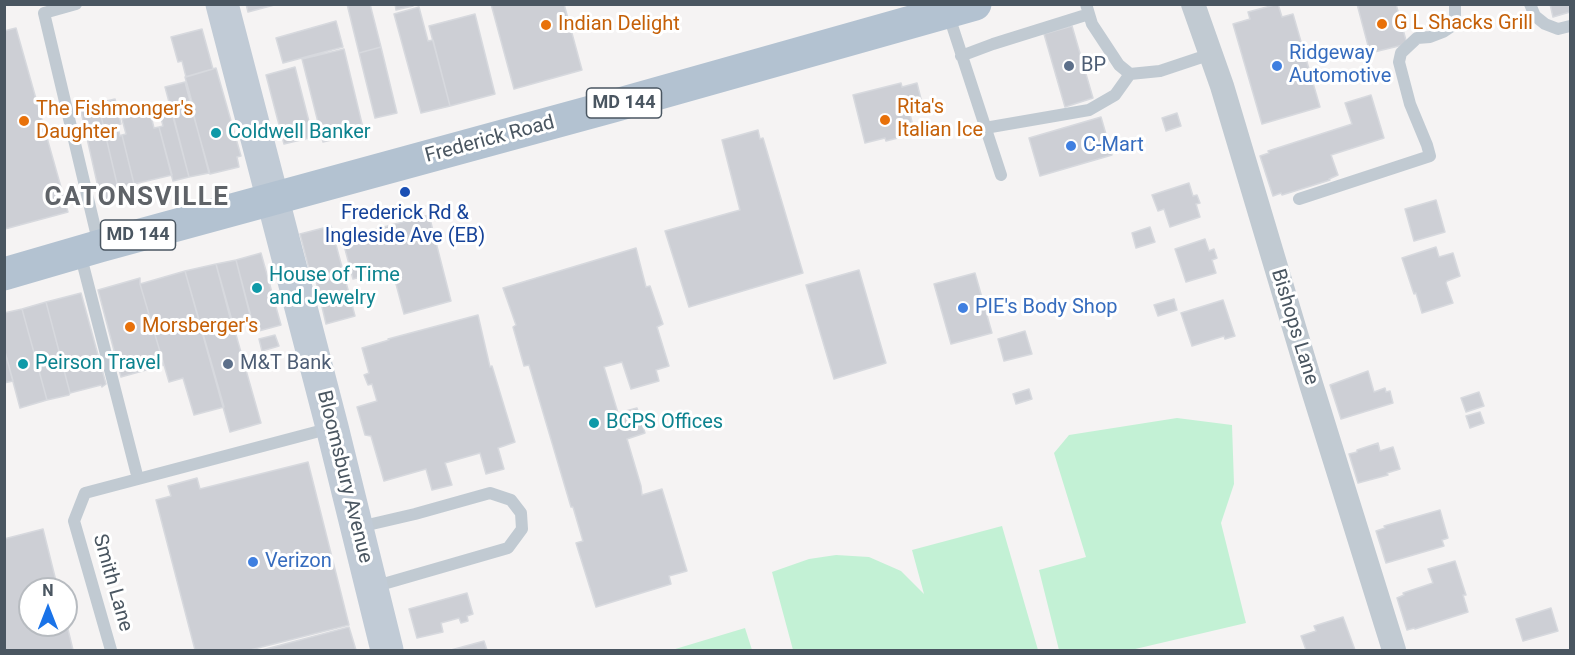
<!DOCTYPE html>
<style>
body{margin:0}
#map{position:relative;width:1575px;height:655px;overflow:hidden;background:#f5f3f3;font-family:Roboto,sans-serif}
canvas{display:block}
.frame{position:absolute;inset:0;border:6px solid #4a5661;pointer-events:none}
.north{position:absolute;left:18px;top:577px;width:60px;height:60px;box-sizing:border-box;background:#fff;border:2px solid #b7bbc0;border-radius:50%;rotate:0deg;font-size:16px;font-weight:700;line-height:24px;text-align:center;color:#4a5661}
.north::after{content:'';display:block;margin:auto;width:21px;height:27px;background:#1a73e8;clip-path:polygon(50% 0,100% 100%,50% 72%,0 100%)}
</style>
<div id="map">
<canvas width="1575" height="655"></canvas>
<div class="frame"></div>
<div class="north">N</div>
</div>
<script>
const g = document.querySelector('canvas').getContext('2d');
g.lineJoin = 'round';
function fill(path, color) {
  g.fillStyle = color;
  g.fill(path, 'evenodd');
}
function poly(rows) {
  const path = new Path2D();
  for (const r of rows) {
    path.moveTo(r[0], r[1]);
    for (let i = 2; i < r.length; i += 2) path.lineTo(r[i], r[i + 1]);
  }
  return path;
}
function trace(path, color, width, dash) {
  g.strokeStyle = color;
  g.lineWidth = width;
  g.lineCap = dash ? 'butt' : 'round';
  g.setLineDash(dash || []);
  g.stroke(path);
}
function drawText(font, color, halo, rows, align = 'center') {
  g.font = font + ' Roboto,sans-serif';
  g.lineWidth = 6;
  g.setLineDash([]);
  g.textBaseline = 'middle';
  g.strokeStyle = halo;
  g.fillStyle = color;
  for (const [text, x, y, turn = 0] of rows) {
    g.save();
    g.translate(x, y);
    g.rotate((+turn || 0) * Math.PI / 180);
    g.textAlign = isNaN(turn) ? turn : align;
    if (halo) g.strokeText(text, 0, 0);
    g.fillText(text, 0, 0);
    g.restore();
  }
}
fill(poly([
 [1177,418,1232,425,1234,484,1221,523,1246,623,1131,650,1059,650,1039,570,1086,557,1054,453,1069,435],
 [1002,526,1038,650,793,650,772,572,809,559,836,555,869,557,901,571,924,594,912,550],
 [745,628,752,650,672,650]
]), '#c3f1d5');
const building = poly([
 [246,4,278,4,248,12,246,4],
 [347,4,370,4,381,47,359,53,347,4],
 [395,4,412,4,413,6,396,10,395,4],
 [491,4,564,4,582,70,514,89,491,4],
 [1278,4,1282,17,1293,14,1320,107,1262,124,1233,24,1250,19,1248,12,1278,4],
 [1357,4,1396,4,1407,44,1370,53,1357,4],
 [1550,4,1570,4,1570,12,1553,17,1550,4],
 [419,7,428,41,433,40,450,106,421,113,394,14,419,7],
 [475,14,495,94,450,106,429,26,475,14],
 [336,21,343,47,283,63,276,38,336,21],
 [1072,26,1093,98,1065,107,1044,34,1072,26],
 [16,28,68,212,5,229,4,31,16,28],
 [202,29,213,69,186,77,182,61,178,62,171,37,202,29],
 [381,47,397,113,375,118,359,53,381,47],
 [344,49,364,132,323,142,302,59,344,49],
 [295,67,313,137,284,144,266,75,295,67],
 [216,68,241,156,237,157,239,167,210,174,192,110,194,109,185,77,216,68],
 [185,82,209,173,189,177,165,87,185,82],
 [901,83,902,87,917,83,923,107,909,110,914,130,905,132,906,136,886,141,885,138,865,143,853,95,901,83],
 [1371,95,1384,138,1331,155,1338,175,1329,179,1330,180,1282,195,1281,193,1273,196,1260,156,1269,153,1268,151,1352,124,1345,103,1371,95],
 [115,99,121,124,117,125,120,136,122,135,134,184,118,188,98,103,115,99],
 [98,103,121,201,102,205,80,107,98,103],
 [171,107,189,177,173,181,159,127,163,126,159,110,171,107],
 [150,112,154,128,159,127,172,175,134,184,122,135,126,134,122,119,150,112],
 [1177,113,1181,126,1166,131,1162,118,1177,113],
 [1101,117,1112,155,1040,176,1029,138,1101,117],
 [758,130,760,139,763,138,803,273,689,307,665,231,740,210,722,140,758,130],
 [1189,183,1193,196,1197,195,1200,203,1196,204,1200,217,1170,227,1164,209,1158,211,1152,195,1189,183],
 [1436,200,1445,232,1414,241,1405,209,1436,200],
 [429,215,451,301,404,314,392,269,353,279,342,238,429,215],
 [331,226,355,316,326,324,313,268,309,269,300,234,331,226],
 [1150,227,1155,242,1136,248,1132,233,1150,227],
 [1205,239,1209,251,1214,249,1217,258,1212,260,1216,273,1186,282,1175,249,1205,239],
 [1436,247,1439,257,1453,253,1460,276,1447,281,1446,283,1453,303,1422,313,1416,293,1414,294,1402,258,1436,247],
 [636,248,646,287,650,286,663,324,657,327,669,366,656,370,659,381,631,389,622,362,604,367,618,413,637,408,645,433,627,439,641,486,642,495,662,489,687,571,669,576,671,584,596,607,576,543,583,541,573,507,571,507,529,365,524,366,513,327,516,325,503,288,636,248],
 [261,253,281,325,255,332,236,260,261,253],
 [236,260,250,315,231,321,216,264,236,260],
 [216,264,261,423,230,432,185,271,216,264],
 [859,270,886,363,834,379,806,285,859,270],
 [185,271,224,407,194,415,183,378,169,382,140,284,185,271],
 [975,273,992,333,951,344,934,284,975,273],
 [140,278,140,284,164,365,121,377,98,290,140,278],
 [81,293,106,384,102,387,101,385,70,393,46,302,81,293],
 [1174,299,1177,310,1158,316,1154,305,1174,299],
 [1223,300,1235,336,1225,339,1224,336,1192,346,1181,313,1223,300],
 [46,302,70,393,69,395,47,400,22,309,46,302],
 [22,309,47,400,20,408,4,348,4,313,22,309],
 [478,315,490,367,492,366,515,442,498,448,504,469,486,474,480,453,445,463,452,485,432,490,426,469,384,481,371,436,365,435,357,407,377,401,372,384,368,385,364,375,369,373,362,348,389,340,388,339,478,315],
 [1025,331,1032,354,1004,361,998,339,1025,331],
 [275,335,279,346,262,351,259,339,275,335],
 [4,348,13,381,4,383,4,348],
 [1368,371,1374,392,1385,388,1386,392,1390,391,1393,403,1341,419,1330,385,1368,371],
 [1029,389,1032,399,1016,404,1013,394,1029,389],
 [1479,392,1484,406,1466,412,1461,398,1479,392],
 [1480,412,1484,423,1470,428,1466,416,1480,412],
 [1378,443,1380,451,1393,447,1400,469,1387,473,1388,475,1358,483,1349,454,1357,452,1357,450,1378,443],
 [308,462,349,625,250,650,195,650,156,500,171,496,168,486,197,478,200,489,308,462],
 [1440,510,1448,538,1442,540,1444,546,1386,563,1376,531,1385,528,1384,526,1440,510],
 [43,529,58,589,30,589,30,625,66,625,66,621,73,650,4,650,4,539,43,529],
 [1455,561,1466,595,1463,595,1468,612,1415,629,1414,628,1407,630,1397,598,1404,595,1403,593,1433,583,1428,569,1455,561],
 [467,593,473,614,467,616,468,621,461,623,459,618,441,623,443,632,417,638,409,609,467,593],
 [1551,608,1558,631,1523,641,1516,619,1551,608],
 [1343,617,1355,650,1306,650,1301,636,1316,631,1314,626,1343,617],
 [349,627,356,650,262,650,349,627],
 [484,641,487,650,451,650,484,641]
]);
fill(building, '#cdcfd5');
trace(building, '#d7d9de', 1.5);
trace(poly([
 [76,4,44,13,99,245],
 [1086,4,1092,24,1119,65,1130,74,1160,71,1211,54],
 [1530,4,1535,16,1545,24,1558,29,1570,26],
 [948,13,1001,175],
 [961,56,993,44,1089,14],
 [985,128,1089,110,1115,95,1130,74],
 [1299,199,1430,156,1427,145,1410,104,1399,62,1401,53,1417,38,1430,37,1443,32,1455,24,1455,4],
 [80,253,138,479,85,493,74,521,111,650],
 [138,479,331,428],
 [359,527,415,514,490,493,511,500,521,513,522,529,508,548,373,587]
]), '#c1cad2', 12);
trace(poly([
 [1193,4,1222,86,1311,384,1394,650]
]), '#c1cad2', 24);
trace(poly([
 [222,4,332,427,387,650]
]), '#c1cbd6', 33);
trace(poly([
 [4,274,100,246,613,106,975,4]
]), '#b3c2d1', 33);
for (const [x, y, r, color] of [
 [1382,24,6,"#e8710a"],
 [546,25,6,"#e8710a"],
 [1069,66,6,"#5c6f8a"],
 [1277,66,6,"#3f7fe0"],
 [885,120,6,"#e8710a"],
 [24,121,6,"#e8710a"],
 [216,133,6,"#0f9aa8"],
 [1071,146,6,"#3f7fe0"],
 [405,192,6,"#1a4fb4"],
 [257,288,6,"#0f9aa8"],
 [963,308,6,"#3f7fe0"],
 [130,327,6,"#e8710a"],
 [23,364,6,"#0f9aa8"],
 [228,364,6,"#5c6f8a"],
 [594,423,6,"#0f9aa8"],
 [253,562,6,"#3f7fe0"]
]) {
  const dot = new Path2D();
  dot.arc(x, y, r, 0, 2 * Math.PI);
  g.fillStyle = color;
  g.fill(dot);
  trace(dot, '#fff', 2);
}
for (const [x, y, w] of [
 [624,103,75],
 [138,235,75]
]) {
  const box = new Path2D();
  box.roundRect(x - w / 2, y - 15, w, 30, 4.5);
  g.fillStyle = '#fff';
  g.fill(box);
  trace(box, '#4a5661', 1.5);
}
drawText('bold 18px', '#4a5661', null, [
 ["MD 144",624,103],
 ["MD 144",138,235]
]);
drawText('20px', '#c56008', '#fff', [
 ["G L Shacks Grill",1394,24],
 ["Indian Delight",558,25],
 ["Rita's",897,108],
 ["Italian Ice",897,131],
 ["The Fishmonger's",36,110],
 ["Daughter",36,133],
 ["Morsberger's",142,327]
], 'left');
drawText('20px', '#366cbe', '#fff', [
 ["Ridgeway",1289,54],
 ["Automotive",1289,77],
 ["C-Mart",1083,146],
 ["PIE's Body Shop",975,308],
 ["Verizon",265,562]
], 'left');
drawText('20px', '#4e5e75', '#fff', [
 ["BP",1081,66],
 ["M&T Bank",240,364]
], 'left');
drawText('20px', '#0d838f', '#fff', [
 ["Coldwell Banker",228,133],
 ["House of Time",269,276],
 ["and Jewelry",269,299],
 ["Peirson Travel",35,364],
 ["BCPS Offices",606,423]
], 'left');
drawText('20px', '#4a5661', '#fff', [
 ["Frederick Road",490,140,-15],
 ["Bishops Lane",1294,327,73],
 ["Bloomsbury Avenue",344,477,76],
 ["Smith Lane",112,583,74]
]);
drawText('20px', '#164399', '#fff', [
 ["Frederick Rd &",405,214],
 ["Ingleside Ave (EB)",405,237]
]);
g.letterSpacing = '1.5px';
drawText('bold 26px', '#5f6368', '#fff', [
 ["CATONSVILLE",137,198]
]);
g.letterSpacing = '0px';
</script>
